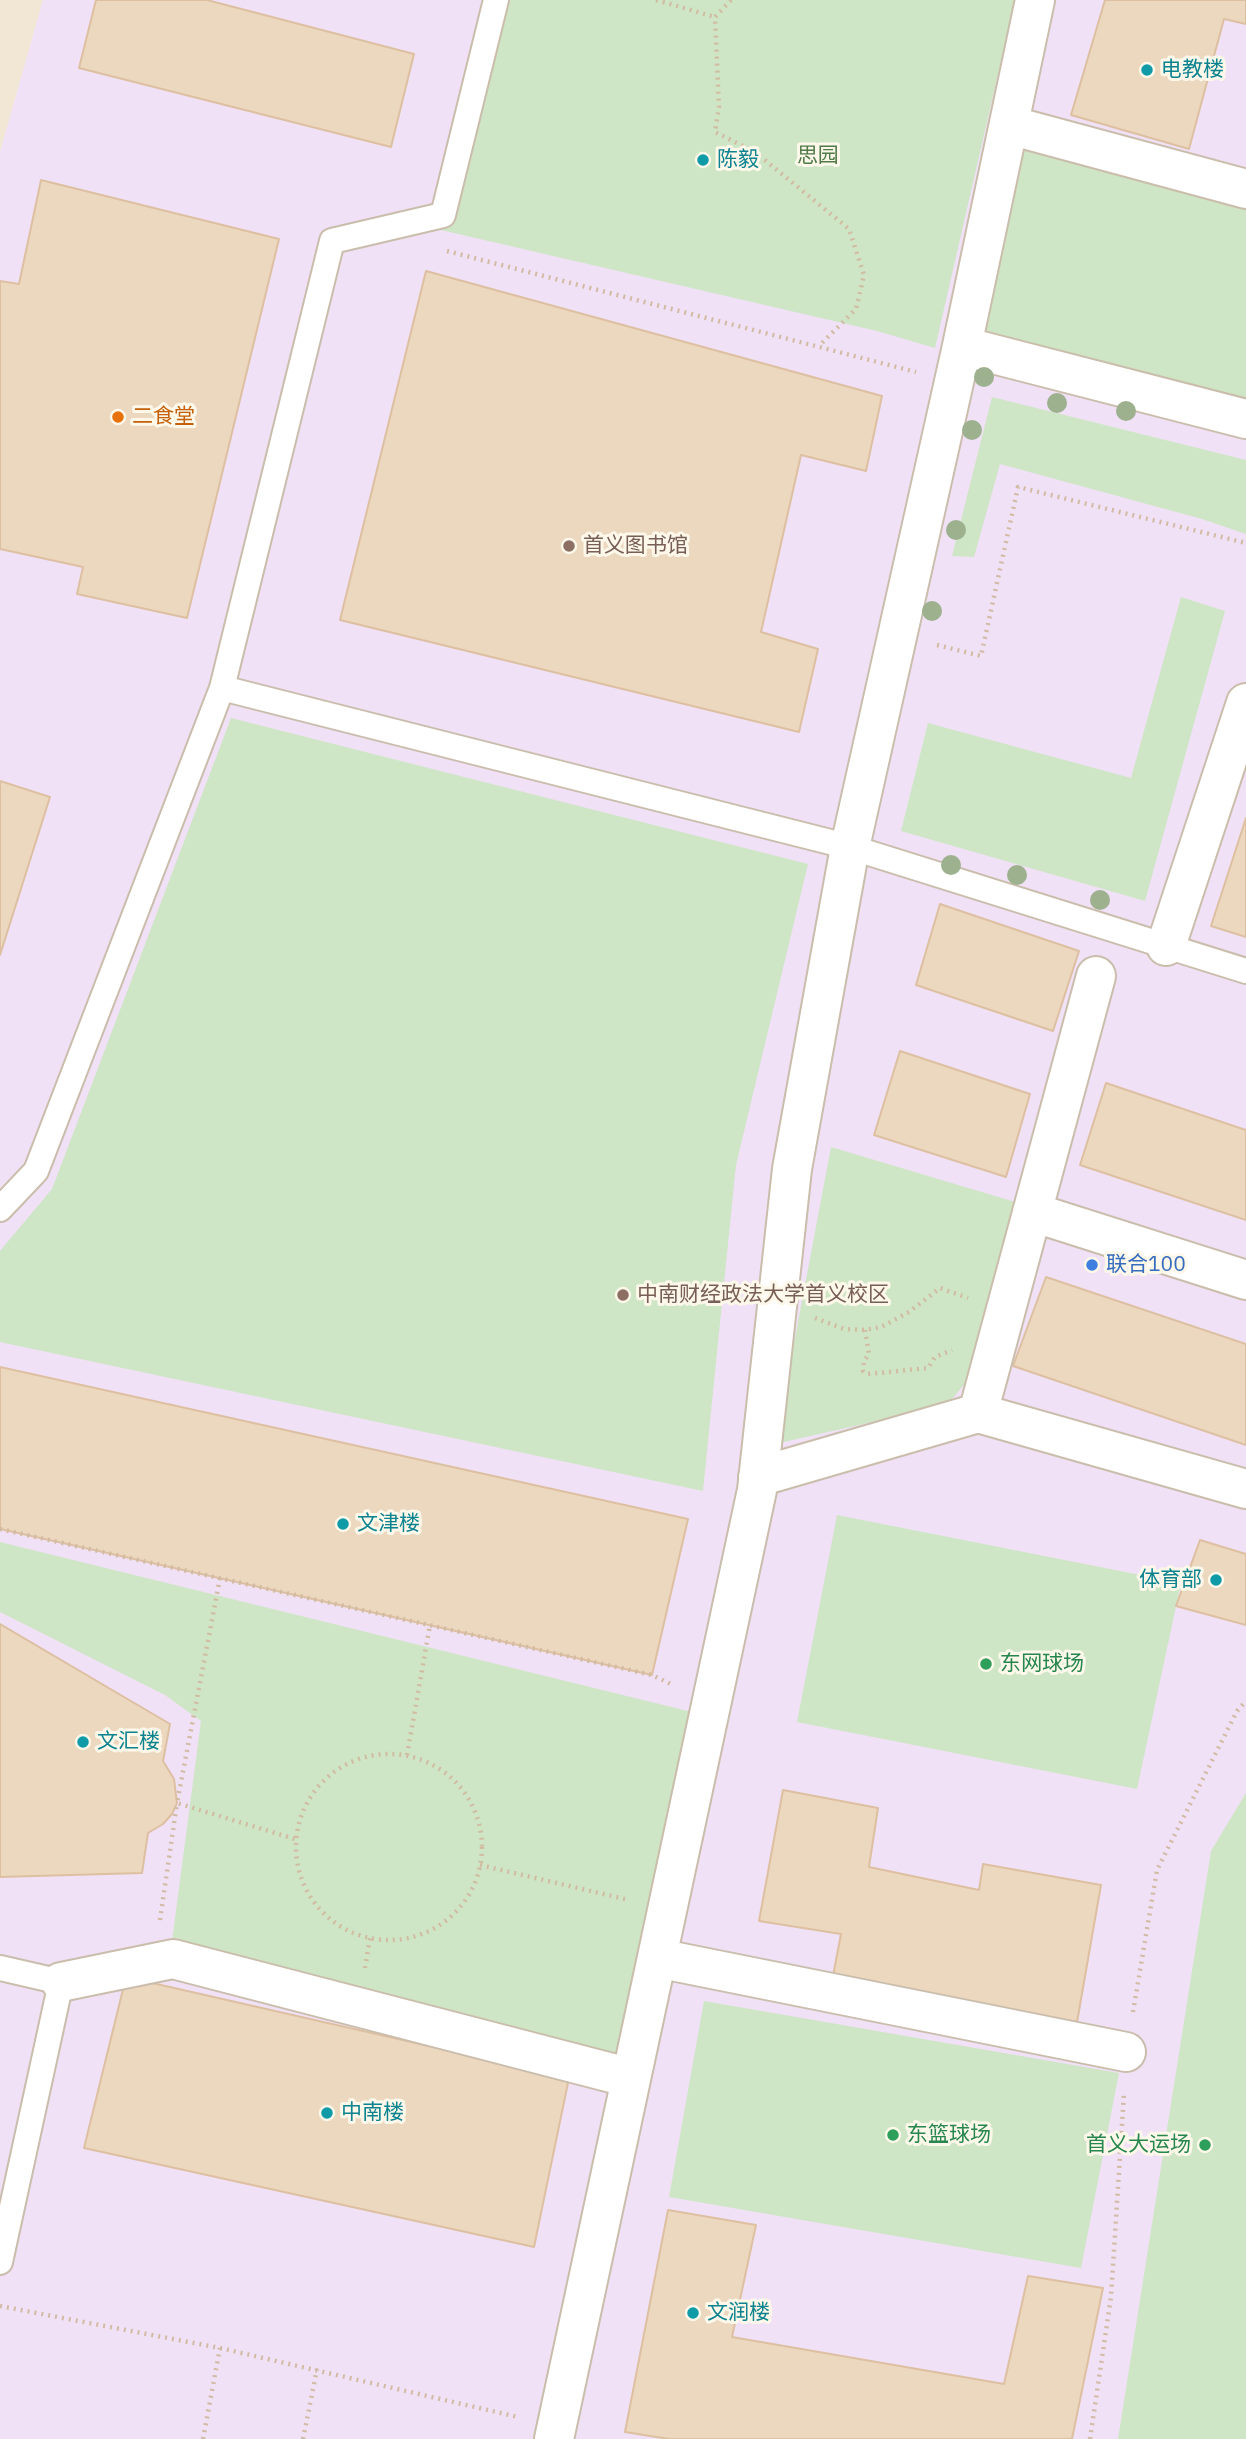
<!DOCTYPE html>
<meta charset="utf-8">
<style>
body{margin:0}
canvas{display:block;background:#faf4e5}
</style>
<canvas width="1246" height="2439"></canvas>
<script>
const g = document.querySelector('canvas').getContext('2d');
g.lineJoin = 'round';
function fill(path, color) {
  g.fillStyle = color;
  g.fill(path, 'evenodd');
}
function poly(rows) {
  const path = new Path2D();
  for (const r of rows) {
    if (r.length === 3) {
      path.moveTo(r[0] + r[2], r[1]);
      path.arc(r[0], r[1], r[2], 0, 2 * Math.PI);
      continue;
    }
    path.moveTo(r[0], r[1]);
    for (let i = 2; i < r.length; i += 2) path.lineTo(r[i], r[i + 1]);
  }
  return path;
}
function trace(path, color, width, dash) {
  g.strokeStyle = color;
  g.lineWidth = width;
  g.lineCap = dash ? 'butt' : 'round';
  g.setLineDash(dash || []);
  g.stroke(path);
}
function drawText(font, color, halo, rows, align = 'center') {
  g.font = font + ' "IBM Plex Sans","Noto Sans SC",sans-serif';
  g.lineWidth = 6;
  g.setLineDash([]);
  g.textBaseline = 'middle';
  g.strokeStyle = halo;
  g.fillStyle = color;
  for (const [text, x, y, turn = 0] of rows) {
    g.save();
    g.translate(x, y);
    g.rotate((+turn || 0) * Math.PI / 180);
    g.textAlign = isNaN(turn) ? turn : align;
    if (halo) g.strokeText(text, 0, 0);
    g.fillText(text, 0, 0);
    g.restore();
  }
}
fill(poly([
 [0,0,43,0,0,152]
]), '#f1e7d4');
fill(poly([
 [43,0,1246,0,1246,2439,0,2439,0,152]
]), '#f1e1f6');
fill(poly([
 [499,0,1015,0,935,348,877,331,441,230],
 [1025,139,1246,201,1246,410,978,339],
 [992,397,1246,460,1246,534,1202,519,1000,464,974,557,952,556],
 [1181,597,1225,611,1145,901,901,831,928,723,1131,778],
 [231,718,808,864,736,1165,703,1491,0,1342,0,1251,52,1189],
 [831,1147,1022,1204,968,1380,951,1400,925,1413,899,1416,775,1444],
 [837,1515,1181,1583,1137,1789,797,1722],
 [0,1542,700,1714,624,2066,172,1941,201,1721,165,1695,0,1612],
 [1246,1793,1246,2439,1118,2439,1211,1851],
 [704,2001,1119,2073,1081,2268,669,2197]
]), '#cee6c5');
const building = poly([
 [96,0,207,0,414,54,391,147,79,68,96,0],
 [1105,0,1246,0,1246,24,1224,19,1189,149,1071,115,1105,0],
 [41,180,279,239,187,618,77,594,83,567,0,549,0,281,19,284,41,180],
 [426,271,882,396,866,471,801,455,761,632,818,649,799,732,340,620,426,271],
 [0,781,50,797,0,955,0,781],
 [1246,818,1246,937,1211,926,1246,818],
 [940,904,1079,951,1053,1031,916,985,940,904],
 [900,1051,1030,1094,1006,1177,874,1135,900,1051],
 [1106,1083,1246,1130,1246,1220,1080,1165,1106,1083],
 [1046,1277,1246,1344,1246,1445,1013,1366,1046,1277],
 [0,1367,688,1519,652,1675,0,1529,0,1367],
 [1200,1540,1246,1554,1246,1625,1176,1606,1200,1540],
 [0,1624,170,1724,163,1761,174,1779,177,1803,172,1814,163,1824,148,1833,142,1873,0,1877,0,1624],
 [783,1790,878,1808,869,1867,979,1890,983,1864,1101,1885,1077,2022,832,1981,841,1934,759,1921,783,1790],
 [126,1977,569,2078,534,2247,84,2148,126,1977],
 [668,2210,756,2225,732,2337,1004,2384,1028,2276,1103,2288,1072,2439,669,2439,625,2432,668,2210]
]);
fill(building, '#ecd7bf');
trace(building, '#ddc0a1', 2);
const lane = poly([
 [222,688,850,847,1246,971],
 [0,1209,36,1171,222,688,332,241,443,215,496,0],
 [0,1968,61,1982,0,2262]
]);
const street = poly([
 [1009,125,1246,189],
 [962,346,1246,419],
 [1166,946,1246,703],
 [1032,1212,1246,1280],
 [978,1413,1246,1489],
 [758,1477,978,1413,1096,976],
 [657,1958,1126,2052],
 [61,1982,173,1959,631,2078],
 [554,2439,757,1490,792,1169,850,847,962,346,1035,0]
]);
trace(lane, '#cabdac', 28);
trace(street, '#cabdac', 42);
trace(poly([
 [656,0,715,17],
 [731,0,715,17,719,107,715,132,755,152,849,229,864,275,856,309,819,346],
 [447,251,916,372],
 [937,645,981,656,1018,487,1246,543],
 [815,1318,844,1329,865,1330,881,1327,909,1312,940,1288,968,1298],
 [865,1330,869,1354,864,1361,863,1371,868,1374,928,1368,935,1357,952,1350],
 [0,1529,652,1675,673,1685],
 [220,1578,177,1803,295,1839],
 [389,1847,93],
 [407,1755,430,1625],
 [480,1865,629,1900],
 [160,1920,177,1803],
 [365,1968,370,1938],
 [1133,2012,1157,1870,1237,1711,1246,1701],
 [0,2306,220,2348,518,2417],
 [203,2439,220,2348],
 [303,2439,317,2369],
 [1090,2439,1111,2297,1124,2093]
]), '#d1bba3', 4.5, [2, 5]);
trace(lane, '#fff', 24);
trace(street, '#fff', 38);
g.fillStyle = '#9db18f';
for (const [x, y] of [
 [984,377],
 [1057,403],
 [1126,411],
 [972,430],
 [956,530],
 [932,611],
 [951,865],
 [1017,875],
 [1100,900]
]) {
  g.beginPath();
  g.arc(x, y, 10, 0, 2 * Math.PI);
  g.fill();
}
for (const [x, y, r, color] of [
 [1147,70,7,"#0f9aa8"],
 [703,160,7,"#0f9aa8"],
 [118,417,7,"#e8710a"],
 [569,546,7,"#8d6e63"],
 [1092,1265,7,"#3f7fe0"],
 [623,1295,7,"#8d6e63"],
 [343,1524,7,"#0f9aa8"],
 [1216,1580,7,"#0f9aa8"],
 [986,1664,7,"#2e9e5b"],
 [83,1742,7,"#0f9aa8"],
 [327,2113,7,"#0f9aa8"],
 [893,2135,7,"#2e9e5b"],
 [1205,2145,7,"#2e9e5b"],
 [693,2313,7,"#0f9aa8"]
]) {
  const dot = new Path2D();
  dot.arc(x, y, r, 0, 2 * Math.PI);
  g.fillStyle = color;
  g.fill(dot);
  trace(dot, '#fdf8ea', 2.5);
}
drawText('21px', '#0d838f', '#fdf8ea', [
 ["电教楼",1161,70],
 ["陈毅",717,160],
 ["文津楼",357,1524],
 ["体育部",1202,1580,"right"],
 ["文汇楼",97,1742],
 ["中南楼",341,2113],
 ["文润楼",707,2313]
], 'left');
drawText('21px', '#517a49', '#fdf8ea', [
 ["思园",818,156]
]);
drawText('21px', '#c56008', '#fdf8ea', [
 ["二食堂",132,417]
], 'left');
drawText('21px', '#785e54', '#fdf8ea', [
 ["首义图书馆",583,546],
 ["中南财经政法大学首义校区",637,1295]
], 'left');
drawText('21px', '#366cbe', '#fdf8ea', [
 ["联合100",1106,1265]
], 'left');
drawText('21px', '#27864d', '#fdf8ea', [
 ["东网球场",1000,1664],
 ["东篮球场",907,2135],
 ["首义大运场",1191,2145,"right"]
], 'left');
</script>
